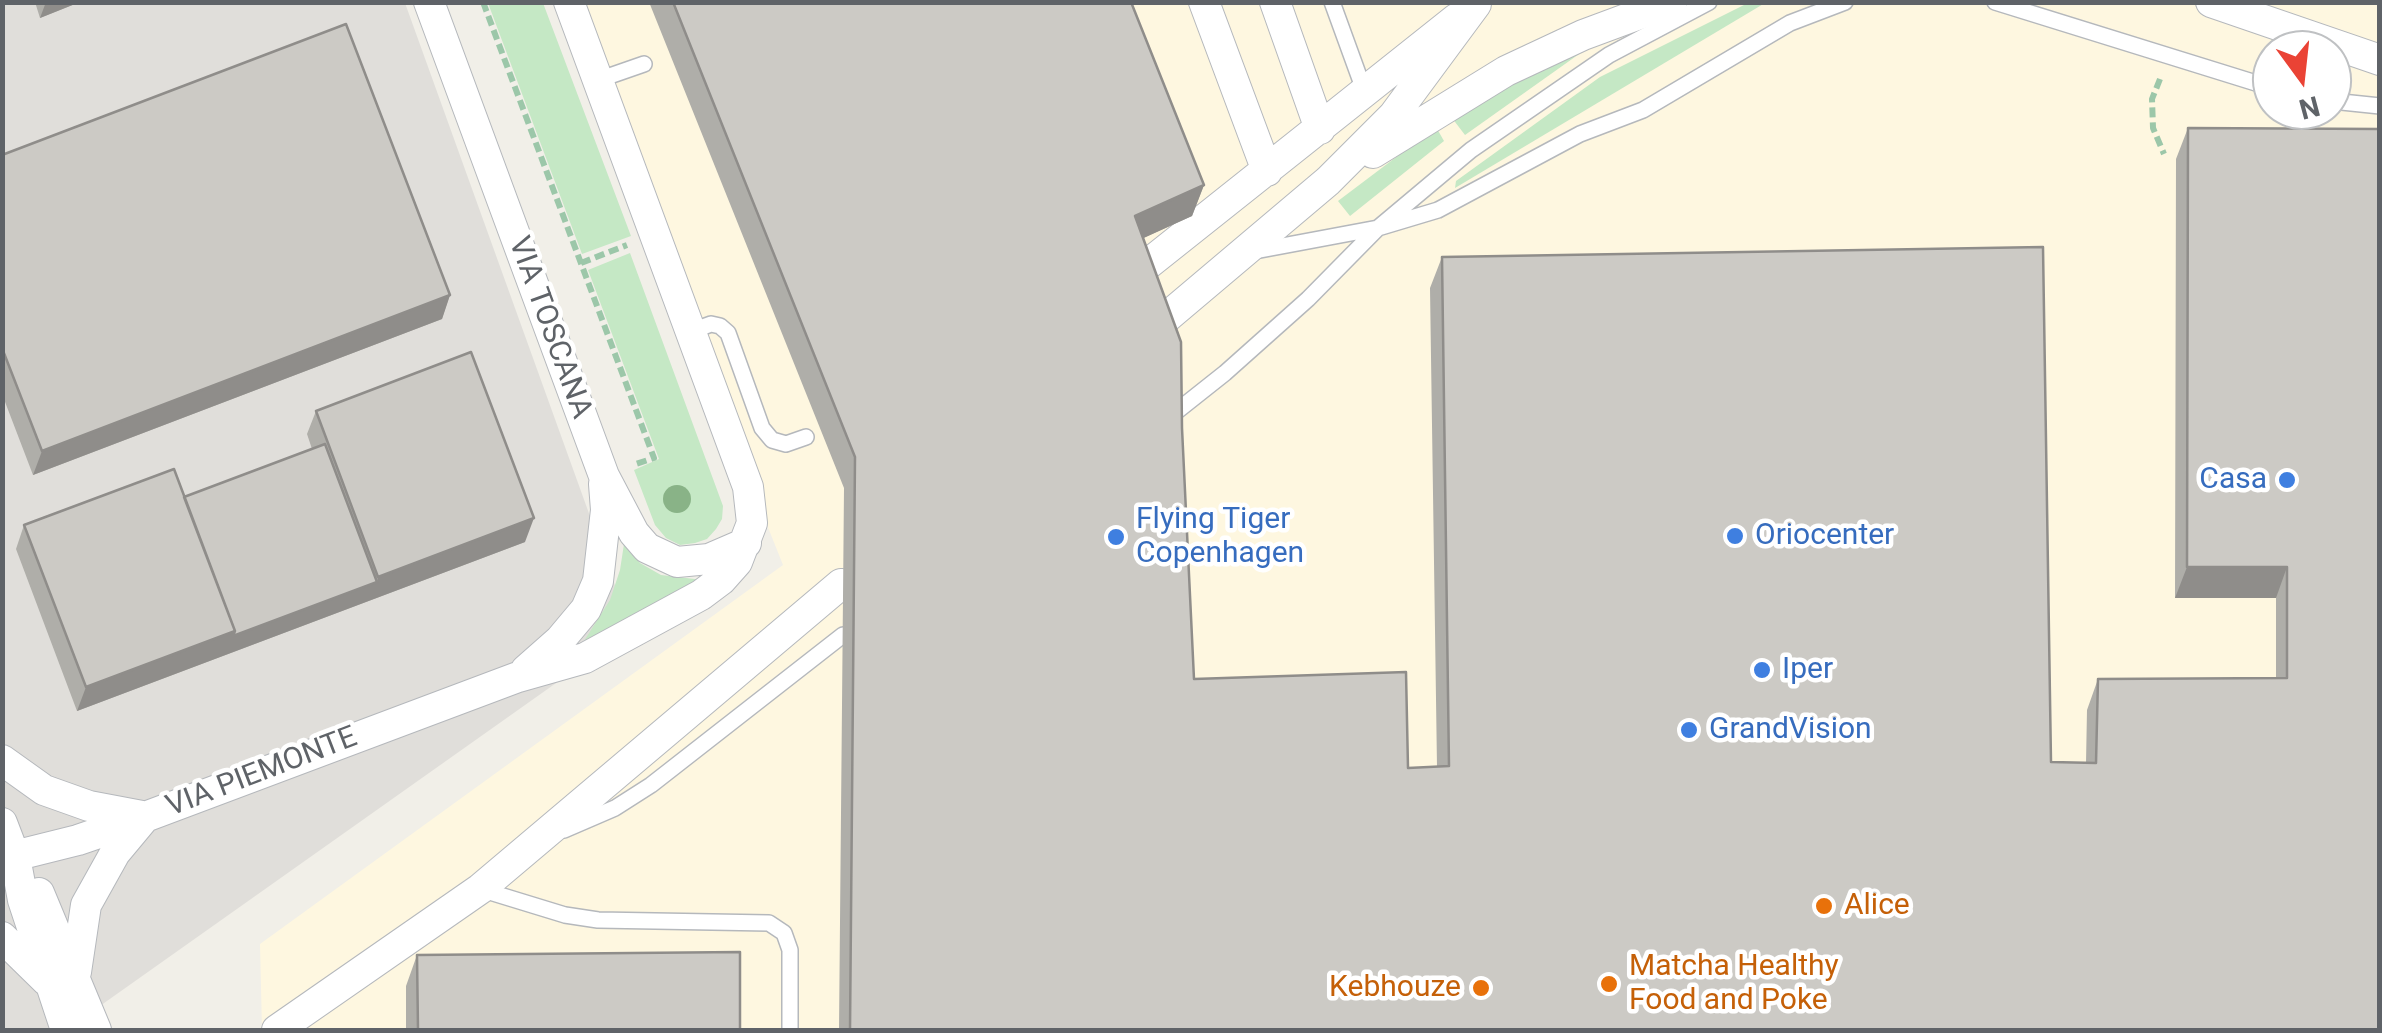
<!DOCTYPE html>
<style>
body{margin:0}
#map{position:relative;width:2382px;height:1033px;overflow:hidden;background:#f1efe8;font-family:Roboto,sans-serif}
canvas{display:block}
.frame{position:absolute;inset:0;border:5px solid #5f6368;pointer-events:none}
.north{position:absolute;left:2252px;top:30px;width:100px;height:100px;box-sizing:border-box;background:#fff;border:2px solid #bfc1c3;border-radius:50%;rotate:165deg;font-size:28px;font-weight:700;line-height:40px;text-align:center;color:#5f6368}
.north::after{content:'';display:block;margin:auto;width:35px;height:45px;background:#ea4335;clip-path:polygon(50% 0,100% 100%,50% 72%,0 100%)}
</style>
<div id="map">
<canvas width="2382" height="1033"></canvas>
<div class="frame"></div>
<div class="north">N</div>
</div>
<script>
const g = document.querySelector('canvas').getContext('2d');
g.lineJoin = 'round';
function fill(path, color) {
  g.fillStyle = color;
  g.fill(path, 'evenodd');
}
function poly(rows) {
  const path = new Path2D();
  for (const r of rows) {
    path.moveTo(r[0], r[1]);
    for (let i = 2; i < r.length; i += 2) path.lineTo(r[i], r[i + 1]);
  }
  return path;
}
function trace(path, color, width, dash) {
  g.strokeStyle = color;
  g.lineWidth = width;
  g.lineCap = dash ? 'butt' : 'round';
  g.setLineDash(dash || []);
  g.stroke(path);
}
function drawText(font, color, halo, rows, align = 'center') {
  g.font = font + ' Roboto,sans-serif';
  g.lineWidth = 9;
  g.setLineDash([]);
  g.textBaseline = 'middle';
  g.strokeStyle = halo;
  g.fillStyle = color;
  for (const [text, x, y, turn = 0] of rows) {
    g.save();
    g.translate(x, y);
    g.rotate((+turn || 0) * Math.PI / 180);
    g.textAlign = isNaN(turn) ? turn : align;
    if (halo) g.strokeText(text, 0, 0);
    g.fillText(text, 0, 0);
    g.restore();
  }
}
fill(poly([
 [559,3,2379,3,2379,1030,262,1030,260,944,783,565],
 [2272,50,2332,50,2332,110,2272,110]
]), '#fef7e0');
fill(poly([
 [2,3,405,3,631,630,66,1030,3,1030]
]), '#e0deda');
fill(poly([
 [488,3,543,3,631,236,582,254],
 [1748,3,1765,3,1455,188,1456,181,1600,77],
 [1596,42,1465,135,1452,118,1505,86],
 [1436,127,1444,141,1350,216,1338,201],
 [630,253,723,506,722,519,716,529,707,539,695,543,680,545,666,538,655,525,634,470,659,459,588,270],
 [624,544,640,563,661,575,703,580,584,641,610,600,620,570]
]), '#c5e8c5');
const lane = poly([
 [1332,2,1364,90],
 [1995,2,2272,88],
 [598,80,644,64],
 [2332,101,2380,106],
 [1255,251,1378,228,1438,210,1580,134,1643,110,1790,23,1845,2],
 [692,331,711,324,720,326,728,333,762,428,772,440,786,444,806,437],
 [1172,415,1225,373,1308,299,1378,228,1471,150,1609,55,1709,2],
 [564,830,615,808,651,785,843,635],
 [480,889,565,915,598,920,769,923,784,933,790,950,790,1030]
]);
const street = poly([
 [429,2,604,476,634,533,647,548,677,562,709,559,746,543],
 [1204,2,1267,171],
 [1275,2,1320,129],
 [2211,2,2380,60],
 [1373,153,1506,71,1583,35,1672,2],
 [1143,268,1456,19],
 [1154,328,1328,181,1394,115,1476,4],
 [526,670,560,640,586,609,598,581,606,510,604,484],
 [2,760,44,790,89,806,142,816],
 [2,823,15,857,23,900,66,1030],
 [2,859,78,840,145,817,518,677,585,658,701,595,721,580,737,562,752,523,748,487,569,2],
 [39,893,96,1030],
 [2,937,47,981],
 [76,972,86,905,115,853,145,817],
 [277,1030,480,889,841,584]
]);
trace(lane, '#b5b8bc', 18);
trace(street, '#b5b8bc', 32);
trace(poly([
 [483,2,654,458,633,465],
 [2160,79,2152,99,2153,128,2164,154],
 [581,263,627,245]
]), '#9cc7a9', 6, [10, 5]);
trace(lane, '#fff', 15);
trace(street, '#fff', 30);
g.fillStyle = '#89b387';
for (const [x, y] of [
 [677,499]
]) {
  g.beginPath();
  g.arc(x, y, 14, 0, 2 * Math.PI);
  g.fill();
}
fill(poly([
 [35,2,80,2,40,18],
 [649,2,1131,2,1204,185,1192,216,1143,238,1182,428,1194,679,1408,768,1437,767,1430,288,1442,257,2051,762,2086,763,2087,710,2098,679,2276,678,2276,598,2175,598,2176,159,2188,128,2380,129,2380,1030,839,1030,844,488],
 [2,155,450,295,442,319,33,475,2,394],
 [316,411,525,542,77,711,16,549,24,525,184,497,312,449,307,434],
 [417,955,740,1030,406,1030,406,986]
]), '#afaea9');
fill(poly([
 [46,2,80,2,40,18],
 [1204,185,1192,216,1124,247,1135,216],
 [450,295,442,319,33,475,42,451],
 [534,518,525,542,77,711,86,687,235,631,377,582,378,577],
 [2187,567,2287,567,2276,598,2175,598]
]), '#8f8d8a');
const building = poly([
 [673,2,1131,2,1204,185,1135,216,1181,342,1182,428,1194,679,1406,672,1408,768,1449,766,1442,257,2043,247,2051,762,2096,763,2098,679,2287,678,2287,567,2187,567,2188,128,2380,129,2380,1030,850,1030,855,457,673,2],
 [346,24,450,295,42,451,2,348,2,155,346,24],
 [471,352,534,518,378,577,316,411,471,352],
 [325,444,377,582,233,636,235,631,184,497,325,444],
 [174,469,235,631,86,687,24,525,174,469],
 [740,952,740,1030,418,1030,417,955,740,952]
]);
fill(building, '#cccac5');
trace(building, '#8f8d8a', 2.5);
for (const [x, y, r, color] of [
 [2287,480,10,"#3f7fe0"],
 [1735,536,10,"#3f7fe0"],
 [1116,537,10,"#3f7fe0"],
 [1762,670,10,"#3f7fe0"],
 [1689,730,10,"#3f7fe0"],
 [1824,906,10,"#e8710a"],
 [1609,984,10,"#e8710a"],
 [1481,988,10,"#e8710a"]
]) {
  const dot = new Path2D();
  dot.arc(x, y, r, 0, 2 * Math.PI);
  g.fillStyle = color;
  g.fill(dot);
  trace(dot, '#fff', 4);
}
drawText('30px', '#5f6368', '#fff', [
 ["VIA TOSCANA",549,328,70],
 ["VIA PIEMONTE",262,773,-21]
]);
drawText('30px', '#366cbe', '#fff', [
 ["Casa",2267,480,"right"],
 ["Flying Tiger",1136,520],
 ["Copenhagen",1136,554],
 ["Oriocenter",1755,536],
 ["Iper",1782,670],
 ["GrandVision",1709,730]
], 'left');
drawText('30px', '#c56008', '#fff', [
 ["Alice",1844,906],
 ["Matcha Healthy",1629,967],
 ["Food and Poke",1629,1001],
 ["Kebhouze",1461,988,"right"]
], 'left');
</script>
